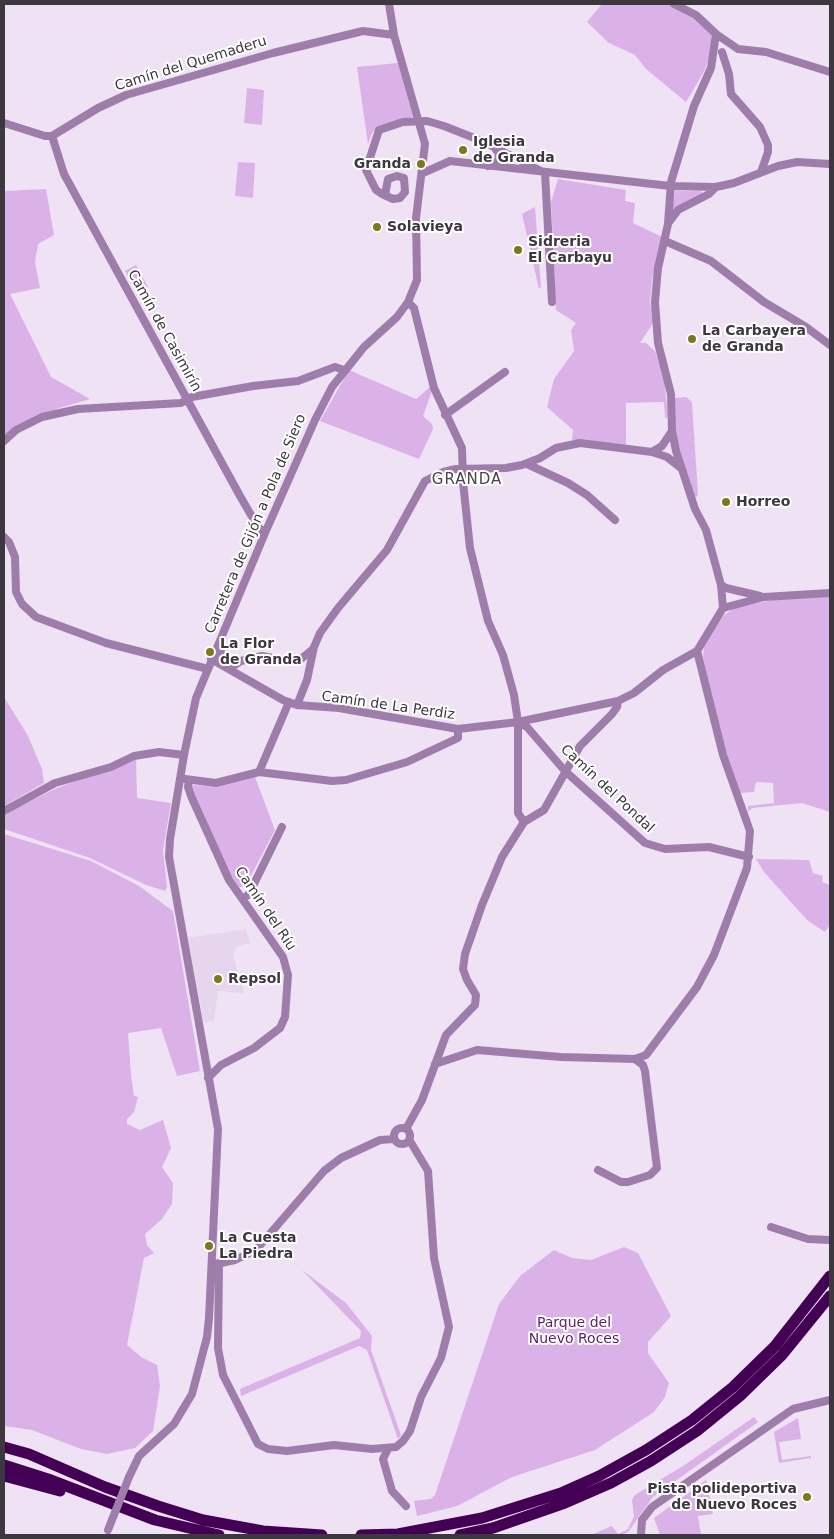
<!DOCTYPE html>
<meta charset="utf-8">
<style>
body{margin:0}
#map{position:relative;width:834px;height:1539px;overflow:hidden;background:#efe2f4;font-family:"DejaVu Sans",sans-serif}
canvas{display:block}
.frame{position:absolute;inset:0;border:5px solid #3d383f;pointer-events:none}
</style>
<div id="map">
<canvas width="834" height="1539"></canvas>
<div class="frame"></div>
</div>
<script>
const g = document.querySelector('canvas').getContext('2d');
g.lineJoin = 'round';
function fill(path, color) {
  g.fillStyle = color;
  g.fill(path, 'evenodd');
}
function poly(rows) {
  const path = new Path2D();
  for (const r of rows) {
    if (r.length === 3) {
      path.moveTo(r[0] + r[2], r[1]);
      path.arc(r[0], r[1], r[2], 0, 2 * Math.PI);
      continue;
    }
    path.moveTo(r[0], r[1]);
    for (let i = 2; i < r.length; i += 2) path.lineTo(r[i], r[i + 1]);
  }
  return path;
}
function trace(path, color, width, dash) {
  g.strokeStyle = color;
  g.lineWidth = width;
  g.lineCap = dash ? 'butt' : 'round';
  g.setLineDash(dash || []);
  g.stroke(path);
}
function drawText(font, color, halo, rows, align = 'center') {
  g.font = font + ' "DejaVu Sans",sans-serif';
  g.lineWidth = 4;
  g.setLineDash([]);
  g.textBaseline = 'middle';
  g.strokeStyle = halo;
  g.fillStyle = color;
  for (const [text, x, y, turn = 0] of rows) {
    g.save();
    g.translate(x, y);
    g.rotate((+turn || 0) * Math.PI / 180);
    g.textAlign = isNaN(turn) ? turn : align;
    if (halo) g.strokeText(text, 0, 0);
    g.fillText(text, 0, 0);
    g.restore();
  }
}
fill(poly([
 [246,929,250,943,237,946,233,955,244,993,218,991,214,1021,204,1023,188,938]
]), '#e6d5ec');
fill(poly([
 [602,4,667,4,689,14,712,33,710,54,705,70,686,102,646,69,635,55,609,43,587,22],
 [398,63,413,117,379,126,372,133,368,144,357,67],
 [247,88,264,90,262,125,244,123],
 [238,162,255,163,253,198,235,196],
 [558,179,626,190,625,201,635,203,633,223,662,237,652,280,650,303,655,320,640,343,646,343,655,351,664,377,668,417,665,418,664,402,626,403,626,445,572,440,573,430,547,407,554,379,574,351,571,330,576,323,556,310,551,202],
 [46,189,54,235,38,244,35,262,40,288,10,294,51,377,90,399,59,408,4,439,4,191],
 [675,191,701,191,703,194,672,212],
 [535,207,541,287,539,289,522,214],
 [136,265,148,287,137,293,125,271],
 [349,370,416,399,430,387,432,391,423,416,432,424,433,429,419,459,320,421],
 [686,397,692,402,698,495,695,498,677,446,675,432,675,398],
 [830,595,830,812,802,803,752,808,748,812,748,806,774,803,773,783,756,782,754,792,740,793,727,758,709,688,703,658,704,646,723,616,734,608,772,600],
 [4,697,28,736,42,769,44,783,4,806],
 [136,759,137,798,171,803,163,850,167,887,165,891,146,885,90,858,4,829,4,816,19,807,57,788],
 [255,777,275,830,245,887,238,887,230,874,191,787,194,785,217,787],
 [4,834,91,861,139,886,173,911,200,1071,177,1076,161,1028,128,1033,131,1075,134,1096,138,1097,134,1112,127,1119,127,1124,140,1130,163,1120,171,1148,162,1167,173,1183,172,1204,162,1219,145,1234,147,1245,154,1253,144,1258,127,1345,141,1357,157,1365,160,1386,153,1431,135,1448,107,1454,81,1449,32,1430,4,1426],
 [756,859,809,860,813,873,823,876,822,882,830,885,830,925,825,932,807,920,764,872],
 [624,1247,638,1253,671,1316,648,1342,648,1353,669,1383,665,1397,654,1412,595,1450,512,1477,457,1506,417,1516,414,1501,431,1499,435,1495,499,1304,520,1276,554,1250,572,1258,591,1260],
 [302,1270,346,1303,372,1336,371,1350,401,1435,398,1439,367,1350,359,1346,241,1396,240,1389,360,1338,361,1331],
 [754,1417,758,1422,653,1497,628,1532,622,1535,591,1535,612,1526,618,1534,628,1529,634,1516,632,1500,635,1495,683,1466],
 [798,1418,801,1439,779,1442,782,1460,811,1456,811,1458,779,1463,774,1432],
 [706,1480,713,1514,698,1516,701,1535,660,1535,654,1518]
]), '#dab2e8');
trace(poly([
 [674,4,696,15,716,34,738,49,766,52,830,72],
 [716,34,711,68,694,106,671,182,668,224,658,268,655,302,658,343,671,394,672,431,676,451,695,509,706,530,721,585,723,608],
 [722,52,729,74,731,94,760,127,768,145,768,152,761,172],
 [4,123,45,136,52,136,98,108,126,95,273,53,363,31,394,35],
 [52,136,64,174,240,496,258,527,265,533],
 [488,166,498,162,499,154,495,148],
 [423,173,450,161,670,186,716,187,734,183,778,166,797,162,830,164],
 [545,173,552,302],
 [385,195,388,179,397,176,404,178,405,192,400,198,393,199,382,194,376,190,366,170,379,130,403,122,427,121,444,126,482,141,541,171],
 [669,222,678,210,709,194,716,187],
 [665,241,711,261,764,302,806,327,830,345],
 [445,415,505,372],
 [4,441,16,430,42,417,78,409,181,403,192,397,253,386,298,381,335,367,344,370],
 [652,452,662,446,672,431],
 [527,464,568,483,587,495,615,520],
 [4,537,9,542,15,557,16,592,22,604,36,617,106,643,208,669],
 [721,585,726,588,760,596],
 [220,642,222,664],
 [211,659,283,700,297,705,339,708,458,729,518,722,618,701,634,693,663,670,697,651,723,608,764,597,830,593],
 [229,669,241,661,262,656,289,661,301,659,313,649],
 [297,705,307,680,314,647,320,633,338,608,387,550,425,481,443,472,456,469,506,468,522,465,540,458,556,448,580,443,652,452,667,457,681,468],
 [518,722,527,727,565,771,645,843,665,849,709,847,749,857],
 [259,772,289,702],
 [185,779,216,783,259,772,332,781,346,780,407,762,458,738,458,729],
 [189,780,188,787,191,796,229,880,283,957,288,975,285,1017,280,1028,254,1048,221,1065,208,1078],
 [4,811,55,783,111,767,134,756,159,752,184,755],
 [524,822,544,810,580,746,612,714,617,707,618,701],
 [243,899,249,894,282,827],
 [435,1064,477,1050,561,1057,635,1059,646,1055,697,987,714,955,747,868,750,831,723,755,697,651],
 [402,1136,8],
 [406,1129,422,1100,446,1035,475,1005,476,995,467,980,463,969,465,954,482,905,502,857,524,822,518,813,518,722,514,695,503,655,488,621,470,548,463,482,462,448,434,388,414,308,408,302],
 [598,1170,621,1182,628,1182,650,1175,657,1168,645,1071,643,1065,635,1059],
 [771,1227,808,1239,830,1240],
 [219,1263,218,1348,223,1375,258,1444,268,1449,287,1451,334,1445,372,1449,396,1447,403,1441,410,1431,421,1397,441,1358,449,1327,434,1258,428,1171,410,1141],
 [216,1264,235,1260,256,1250,324,1171,341,1158,380,1140,394,1139],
 [388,1449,383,1459,392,1491,406,1506],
 [129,1477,139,1456,174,1424,192,1394,207,1337,209,1318,218,1129,169,857,170,839,184,755,196,698,265,533,315,420,332,387,364,347,397,317,408,302,417,280,416,218,425,144,394,35,389,4],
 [641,1535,642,1520,652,1507,793,1409,830,1400]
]), '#9f7dab', 8);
trace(poly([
 [4,1447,29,1454,105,1487,158,1506,203,1520,263,1531,322,1535],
 [4,1465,48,1479,155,1520,219,1535],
 [4,1476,60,1491],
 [361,1535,398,1534,482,1518,561,1493,599,1476,646,1450,692,1420,733,1387,775,1346,830,1276],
 [460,1535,493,1528,565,1503,611,1483,651,1461,697,1431,740,1396,782,1355,830,1296]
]), '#430055', 11);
trace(poly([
 [108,1530,129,1477]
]), '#9f7dab', 8);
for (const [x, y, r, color] of [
 [463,150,5,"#7c781d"],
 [421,164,5,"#7c781d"],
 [377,227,5,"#7c781d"],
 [518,250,5,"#7c781d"],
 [692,339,5,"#7c781d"],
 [726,502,5,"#7c781d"],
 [210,652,5,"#7c781d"],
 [218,979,5,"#7c781d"],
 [209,1246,5,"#7c781d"],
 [807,1497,5,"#7c781d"]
]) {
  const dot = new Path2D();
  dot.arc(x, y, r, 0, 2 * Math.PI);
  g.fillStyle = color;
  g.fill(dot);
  trace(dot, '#fff', 2);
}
drawText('14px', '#3d383f', '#fff', [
 ["Camín del Quemaderu",191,64,-17],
 ["Camín de Casimirín",164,331,61],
 ["Carretera de Gijón a Pola de Siero",256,524,-67],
 ["Camín de La Perdiz",388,706,8],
 ["Camín del Pondal",607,789,43],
 ["Camín del Ríu",265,909,56]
]);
drawText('bold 14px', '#3d383f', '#fff', [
 ["Iglesia",473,142],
 ["de Granda",473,158],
 ["Granda",411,164,"right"],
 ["Solavieya",387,227],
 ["Sidreria",528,242],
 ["El Carbayu",528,258],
 ["La Carbayera",702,331],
 ["de Granda",702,347],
 ["Horreo",736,502],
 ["La Flor",220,644],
 ["de Granda",220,660],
 ["Repsol",228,979],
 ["La Cuesta",219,1238],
 ["La Piedra",219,1254],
 ["Pista polideportiva",797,1489,"right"],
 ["de Nuevo Roces",797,1505,"right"]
], 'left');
drawText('14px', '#5c1d70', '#fff', [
 ["Parque del",574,1323],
 ["Nuevo Roces",574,1339]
]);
g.letterSpacing = '1px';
drawText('15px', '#4b414f', '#fff', [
 ["GRANDA",467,480]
]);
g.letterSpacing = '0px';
</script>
